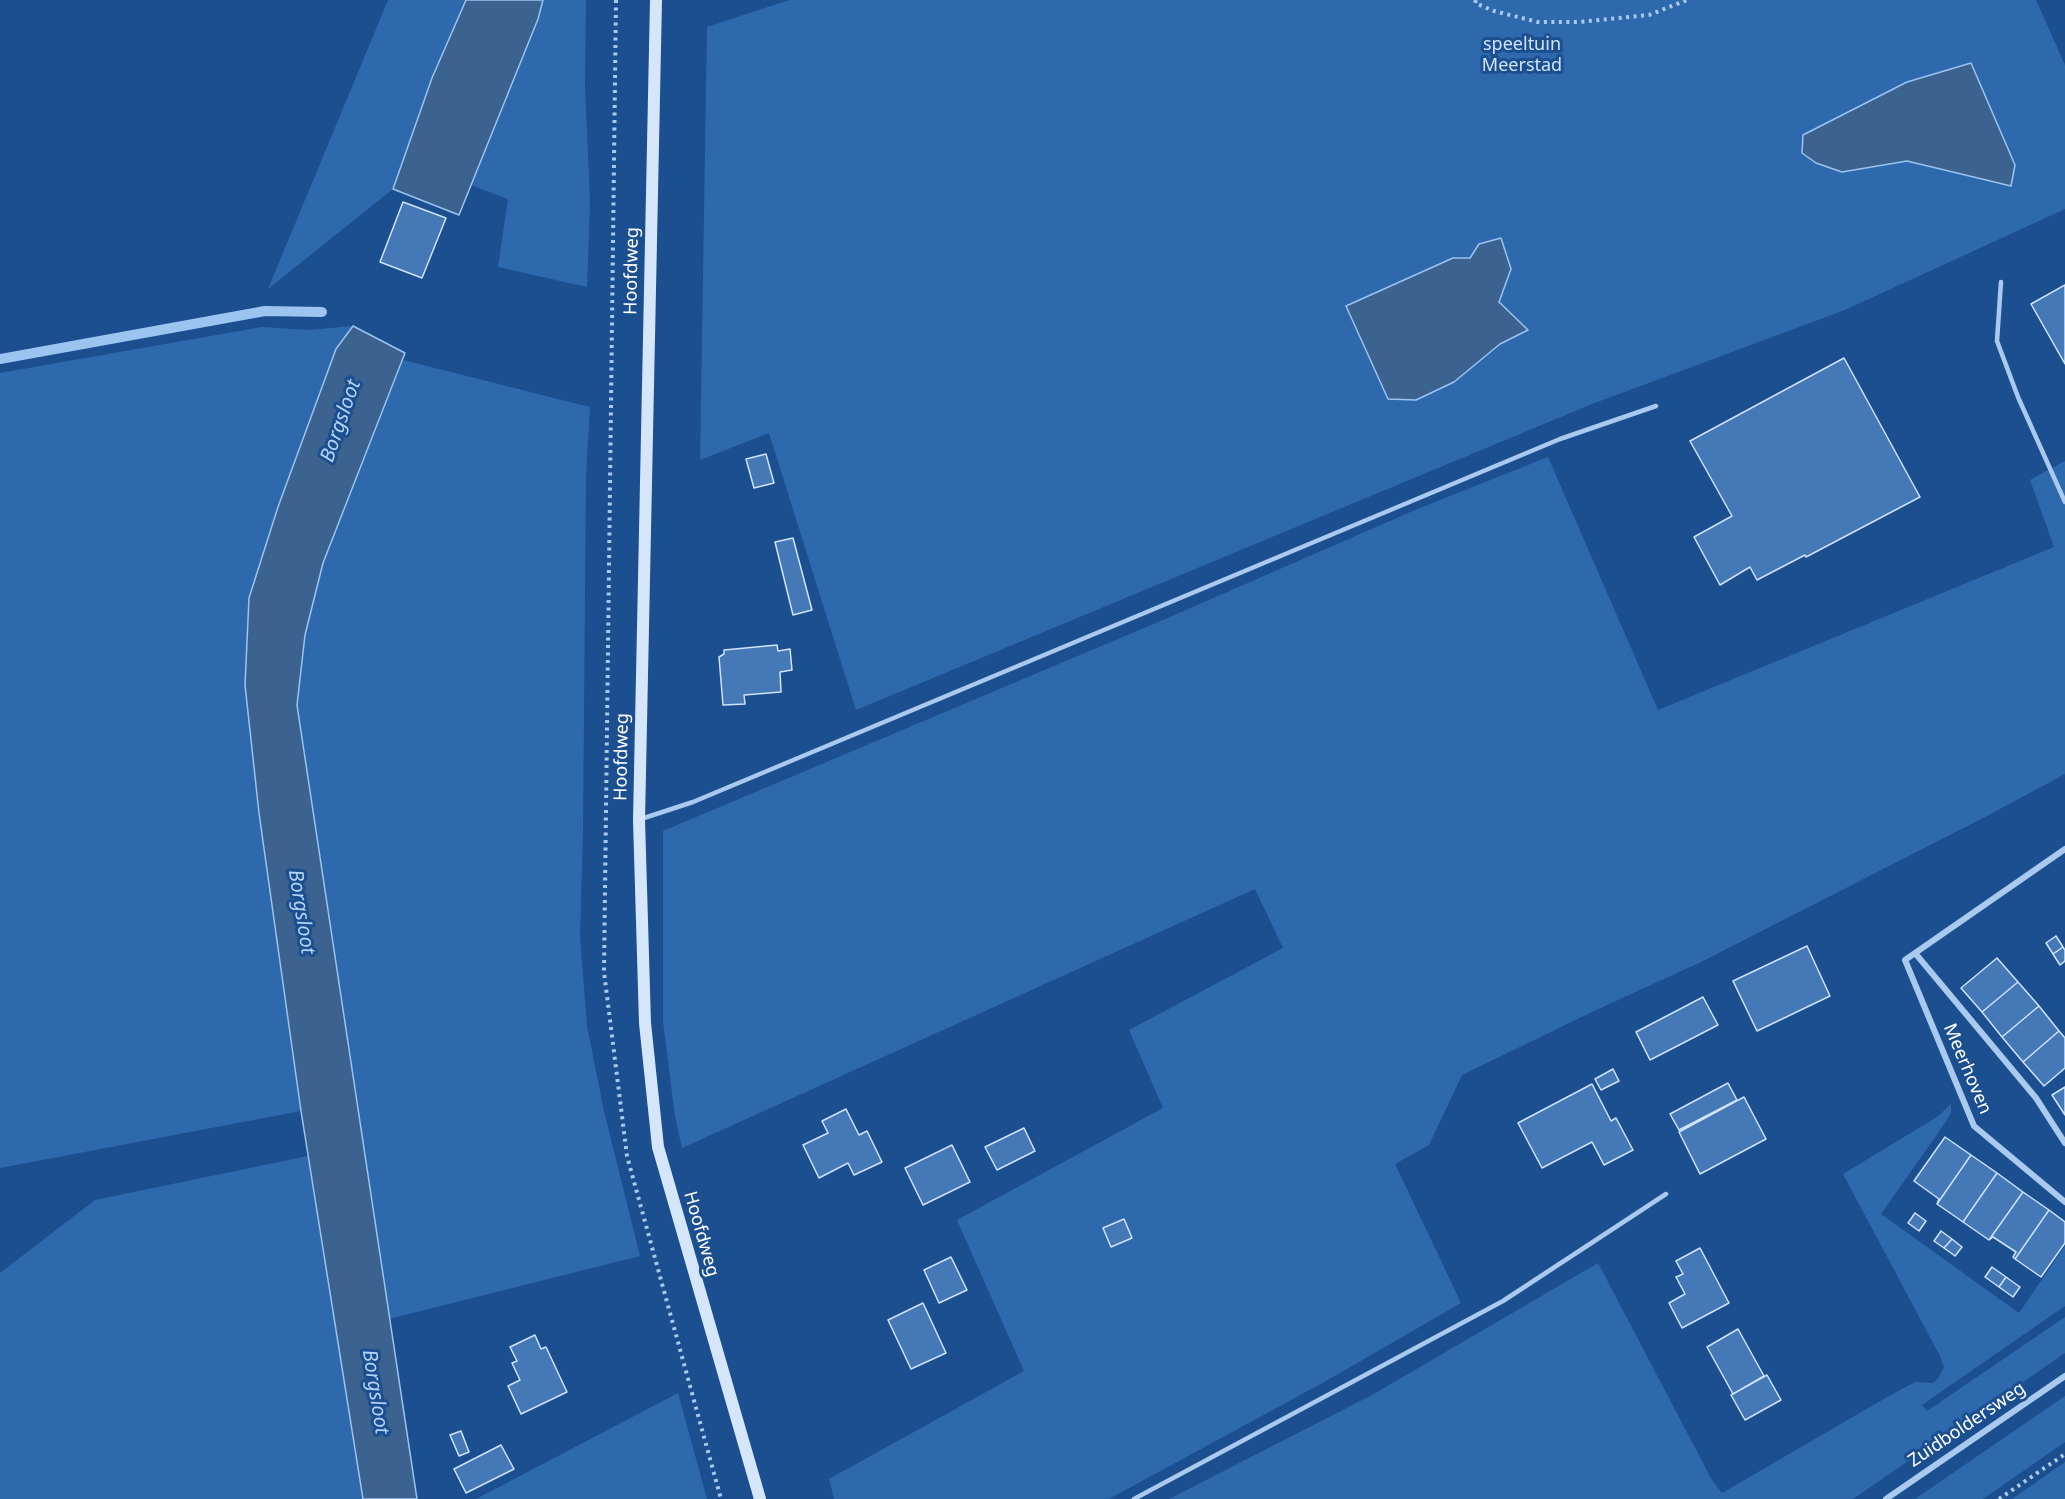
<!DOCTYPE html>
<style>
body{margin:0}
canvas{display:block;background:#1b4f8f}
</style>
<canvas width="2065" height="1499"></canvas>
<script>
const g = document.querySelector('canvas').getContext('2d');
g.lineJoin = 'round';
function fill(path, color) {
  g.fillStyle = color;
  g.fill(path, 'evenodd');
}
function poly(rows) {
  const path = new Path2D();
  for (const r of rows) {
    path.moveTo(r[0], r[1]);
    for (let i = 2; i < r.length; i += 2) path.lineTo(r[i], r[i + 1]);
  }
  return path;
}
function trace(path, color, width, dash) {
  g.strokeStyle = color;
  g.lineWidth = width;
  g.lineCap = dash ? 'butt' : 'round';
  g.setLineDash(dash || []);
  g.stroke(path);
}
function drawText(font, color, halo, rows, align = 'center') {
  g.font = font + ' "Noto Sans",sans-serif';
  g.lineWidth = 6;
  g.setLineDash([]);
  g.textBaseline = 'middle';
  g.strokeStyle = halo;
  g.fillStyle = color;
  for (const [text, x, y, turn = 0] of rows) {
    g.save();
    g.translate(x, y);
    g.rotate((+turn || 0) * Math.PI / 180);
    g.textAlign = isNaN(turn) ? turn : align;
    if (halo) g.strokeText(text, 0, 0);
    g.fillText(text, 0, 0);
    g.restore();
  }
}
fill(poly([
 [388,0,466,0,432,78,393,189,268,289],
 [543,0,586,0,585,86,590,200,587,287,498,267,508,199,471,185,538,19],
 [789,0,2036,0,2065,65,2065,209,1845,310,1592,404,856,710,769,433,700,460,707,27],
 [1907,160,2015,165,2011,186],
 [1453,258,1470,258,1511,269,1499,302,1528,330,1500,344,1454,382],
 [353,326,336,349,278,507,249,598,245,685,259,813,301,1111,0,1168,0,373,262,327,308,330],
 [403,360,590,407,586,476,583,829,580,937,587,1026,604,1111,640,1256,389,1319,297,705,305,635,323,563],
 [1548,457,1658,710,2054,547,2030,480,2065,461,2065,774,1987,816,1701,962,1592,1012,1462,1075,1429,1145,1395,1164,1461,1303,1326,1381,1109,1499,834,1499,829,1479,1024,1371,957,1220,1163,1108,1129,1030,1283,948,1255,889,682,1148,675,1117,663,1021,663,831,1163,620,1415,510],
 [1951,1104,1951,1112,1945,1123,1881,1214,2019,1313,2065,1246,2065,1306,1922,1405,1927,1411,2065,1317,2065,1353,1853,1499,1169,1499,1372,1395,1598,1263,1712,1480,1722,1493,1889,1396,1915,1382,1933,1383,1939,1377,1944,1367,1940,1356,1843,1174,1937,1117],
 [308,1156,363,1499,0,1499,0,1273,95,1200],
 [678,1393,707,1499,476,1499],
 [2065,1396,2065,1442,1983,1499,1915,1499],
 [2065,1462,2065,1499,2012,1499]
]), '#2e69ad');
const water = poly([
 [466,0,543,0,538,19,459,215,393,189,432,78,466,0],
 [1971,63,2015,165,2011,186,1907,161,1842,172,1816,163,1802,153,1803,135,1907,82,1971,63],
 [1501,238,1511,269,1499,302,1528,330,1500,344,1454,382,1416,400,1388,399,1346,306,1453,258,1470,258,1479,244,1501,238],
 [353,326,405,353,323,563,305,635,297,705,417,1499,363,1499,301,1111,259,813,245,685,249,598,278,507,336,349,353,326]
]);
fill(water, '#3c6290');
trace(water, '#9cc4f0', 1.5);
trace(poly([
 [0,359,265,311,322,312]
]), '#9cc4f0', 10);
const building = poly([
 [403,202,446,218,422,278,380,262,403,202],
 [2065,285,2065,364,2031,304,2065,285],
 [1844,358,1920,497,1806,557,1805,555,1757,580,1750,567,1720,585,1694,537,1732,516,1690,441,1844,358],
 [766,454,774,483,754,488,746,459,766,454],
 [793,538,812,610,793,615,775,542,793,538],
 [777,645,778,651,790,649,792,670,780,672,781,692,744,695,745,704,723,705,719,657,724,654,724,650,777,645],
 [2056,936,2063,947,2053,954,2046,943,2056,936],
 [1807,946,1830,996,1757,1031,1733,981,1807,946],
 [2063,947,2065,950,2065,961,2060,965,2053,954,2063,947],
 [1997,958,2018,982,1982,1012,1961,988,1997,958],
 [2018,982,2039,1006,2002,1037,1982,1012,2018,982],
 [1703,997,1718,1025,1650,1060,1636,1032,1703,997],
 [2039,1006,2059,1031,2023,1062,2002,1037,2039,1006],
 [2059,1031,2065,1038,2065,1068,2044,1086,2023,1062,2059,1031],
 [1613,1069,1619,1081,1601,1090,1595,1079,1613,1069],
 [1728,1083,1737,1100,1679,1130,1670,1114,1728,1083],
 [1592,1084,1611,1121,1616,1118,1633,1150,1604,1165,1592,1142,1542,1168,1518,1123,1592,1084],
 [2065,1087,2065,1115,2052,1095,2065,1087],
 [1744,1097,1766,1139,1700,1174,1679,1132,1744,1097],
 [846,1109,859,1135,867,1131,882,1162,854,1175,848,1163,819,1178,803,1145,828,1133,822,1121,846,1109],
 [1024,1128,1035,1151,997,1170,985,1147,1024,1128],
 [1945,1137,1971,1155,1937,1204,1939,1199,1914,1181,1945,1137],
 [952,1145,970,1182,923,1205,905,1168,952,1145],
 [1971,1155,1997,1173,1963,1222,1937,1204,1971,1155],
 [1997,1173,2023,1192,1989,1240,1963,1222,1997,1173],
 [2023,1192,2049,1210,2015,1259,2013,1257,2016,1252,1993,1237,1989,1240,2023,1192],
 [2049,1210,2065,1222,2065,1243,2041,1277,2015,1259,2049,1210],
 [1915,1213,1926,1221,1919,1231,1908,1223,1915,1213],
 [1124,1219,1132,1238,1111,1247,1103,1228,1124,1219],
 [1941,1231,1952,1239,1944,1248,1934,1241,1941,1231],
 [1952,1239,1962,1247,1955,1256,1944,1248,1952,1239],
 [1700,1248,1729,1303,1682,1328,1669,1303,1685,1294,1676,1277,1683,1274,1676,1261,1700,1248],
 [951,1257,967,1290,939,1303,924,1270,951,1257],
 [1992,1267,2006,1277,1999,1287,1985,1277,1992,1267],
 [2006,1277,2020,1287,2013,1297,1999,1287,2006,1277],
 [923,1303,946,1353,911,1369,888,1320,923,1303],
 [1738,1329,1764,1376,1733,1394,1707,1347,1738,1329],
 [535,1335,541,1349,546,1347,567,1392,521,1414,508,1386,520,1380,512,1363,517,1361,510,1347,535,1335],
 [1767,1375,1781,1400,1745,1420,1731,1395,1767,1375],
 [461,1431,469,1452,459,1456,450,1435,461,1431],
 [501,1445,514,1469,466,1493,454,1469,501,1445]
]);
fill(building, '#4478b7');
trace(building, '#cfe3fa', 1.5);
trace(poly([
 [616,0,604,972,627,1156,721,1499],
 [1476,0,1475,3,1494,11,1538,22,1580,22,1649,15,1687,0],
 [1999,1499,2065,1454]
]), '#a9c9ee', 4, [3, 4.5]);
trace(poly([
 [2001,282,1997,341,2018,397,2065,502],
 [641,819,693,802,1560,439,1656,406],
 [1134,1499,1503,1301,1666,1194]
]), '#a9c9ee', 4.5);
trace(poly([
 [2065,849,1905,960,1974,1126,2065,1202],
 [1915,953,2036,1098,2065,1143],
 [1886,1499,2065,1376]
]), '#a9c9ee', 6);
trace(poly([
 [656,0,639,820,645,1023,658,1147,760,1499]
]), '#d6e6fa', 12);
drawText('18px', '#cfe3fa', '#1b4f8f', [
 ["speeltuin",1522,45],
 ["Meerstad",1522,66]
]);
drawText('18px', '#fff', '#1b4f8f', [
 ["Hoofdweg",632,271,-89],
 ["Hoofdweg",622,757,-89],
 ["Meerhoven",1967,1069,67],
 ["Hoofdweg",701,1234,74],
 ["Zuidboldersweg",1967,1425,-34]
]);
drawText('italic 20px', '#b5d3f5', '#1b4f8f', [
 ["Borgsloot",341,421,-71],
 ["Borgsloot",301,912,81],
 ["Borgsloot",375,1392,81]
]);
</script>
